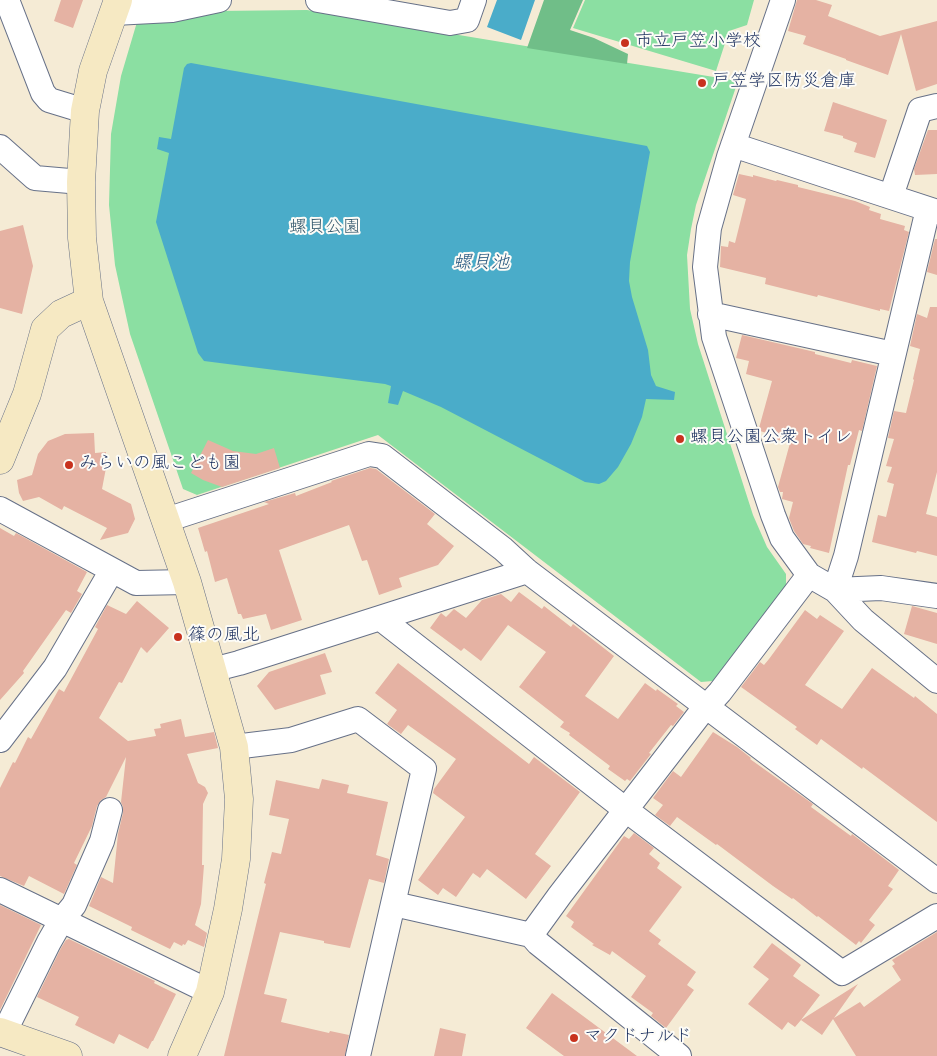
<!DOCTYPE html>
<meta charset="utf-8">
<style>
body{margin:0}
canvas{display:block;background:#f5ebd5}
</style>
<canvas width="937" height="1056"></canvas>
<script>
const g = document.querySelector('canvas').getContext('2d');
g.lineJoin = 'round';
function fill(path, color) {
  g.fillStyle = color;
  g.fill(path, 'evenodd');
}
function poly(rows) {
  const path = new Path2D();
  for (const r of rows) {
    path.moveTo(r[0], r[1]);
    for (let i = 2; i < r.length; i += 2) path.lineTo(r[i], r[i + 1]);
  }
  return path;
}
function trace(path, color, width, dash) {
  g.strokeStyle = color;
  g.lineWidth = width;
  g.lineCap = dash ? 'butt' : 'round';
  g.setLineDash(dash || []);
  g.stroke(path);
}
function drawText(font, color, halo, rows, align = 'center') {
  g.font = font + ' Kalam,"Klee One",sans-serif';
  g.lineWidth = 4;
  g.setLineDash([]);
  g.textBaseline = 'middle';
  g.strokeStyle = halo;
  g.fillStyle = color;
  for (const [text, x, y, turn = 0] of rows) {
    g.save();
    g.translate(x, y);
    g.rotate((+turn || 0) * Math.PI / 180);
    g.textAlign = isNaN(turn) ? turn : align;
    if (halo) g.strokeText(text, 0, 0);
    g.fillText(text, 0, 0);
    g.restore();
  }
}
fill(poly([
 [585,0,754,0,747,25,729,31,716,71,573,28],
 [307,10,738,81,696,205,691,229,687,255,690,309,698,344,753,515,767,547,786,574,786,586,713,681,701,682,378,435,197,495,183,489,130,334,115,265,109,205,111,134,121,76,137,22,215,11]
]), '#8bdfa2');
fill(poly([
 [544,0,583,0,570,30,594,38,628,54,627,64,527,48]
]), '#70be88');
fill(poly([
 [497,0,535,0,521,40,487,27],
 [191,63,647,146,650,152,630,262,629,281,632,297,648,350,651,375,656,386,675,392,674,400,646,399,642,417,631,444,618,467,606,481,599,484,585,482,441,407,403,391,398,405,388,403,391,386,385,384,204,361,198,353,156,222,169,153,157,149,159,137,171,139,184,68,187,64]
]), '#4aacc9');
fill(poly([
 [61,0,83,0,73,28,54,21],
 [797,0,816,0,832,5,828,16,880,36,937,21,937,84,916,91,901,34,888,75,846,60,846,59,803,44,806,36,788,31],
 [833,102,887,120,875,158,854,152,857,143,843,138,843,136,824,131],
 [928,130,937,130,937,174,915,175,914,169],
 [739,174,753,177,753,175,776,181,777,180,798,185,798,187,855,201,870,207,869,210,881,214,880,219,905,226,904,230,909,232,889,311,880,309,880,311,818,295,817,297,765,284,766,278,720,267,721,246,728,247,729,241,735,243,746,199,733,195],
 [23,225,33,266,22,314,0,308,0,231],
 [935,239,937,239,937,275,927,272],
 [930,307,937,307,937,472,926,514,937,517,937,556,917,551,916,553,872,542,878,515,886,517,894,484,887,482,892,467,886,466,894,439,888,438,894,411,906,413,914,380,913,379,920,349,910,346,917,314,927,318],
 [742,335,815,352,815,354,851,363,852,360,877,366,862,431,859,430,850,465,848,465,829,553,810,548,811,546,803,544,794,531,789,518,793,502,782,499,783,492,780,492,778,487,790,443,775,439,776,436,760,431,759,428,772,381,746,374,749,361,736,358],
 [94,433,95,453,106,452,106,468,102,489,131,504,135,519,128,533,100,540,107,528,64,506,62,510,39,497,23,501,19,493,17,480,32,475,38,454,48,441,65,434],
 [208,440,233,451,256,454,274,448,280,468,222,487,203,480,191,473],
 [370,468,376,469,435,514,427,524,454,546,438,565,399,578,402,587,379,595,367,560,362,561,349,525,279,550,302,620,271,630,266,614,243,619,241,614,238,614,227,578,215,582,207,551,205,552,198,528,269,504,264,502,295,493,296,496,332,482,331,481],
 [0,528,14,536,16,533,87,572,77,591,82,594,71,613,66,610,23,671,24,673,0,700],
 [519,592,542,609,544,606,571,627,573,624,614,656,585,696,618,719,645,683,656,691,657,689,678,704,676,706,684,712,673,726,671,725,649,753,651,754,630,781,627,779,625,781,608,769,610,766,569,735,570,733,560,727,564,722,519,687,546,652,508,625,481,661,464,648,461,651,430,628,441,613,446,617,454,609,466,618,482,600,501,594,511,602],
 [137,601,169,628,147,653,141,647,122,683,119,682,99,718,128,741,156,736,154,729,161,728,160,724,181,719,185,737,214,732,218,748,187,754,198,783,205,787,208,793,203,804,202,865,204,865,201,904,195,925,207,933,204,947,188,940,185,945,183,944,182,946,174,942,170,949,131,930,132,927,89,906,101,877,113,883,118,834,123,813,123,807,121,802,126,757,106,797,101,800,97,806,92,826,74,863,77,865,64,894,29,876,24,886,0,876,0,788,13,762,15,763,28,737,31,739,59,689,64,692,98,629,95,627,107,605,126,614],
 [912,606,937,613,937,644,904,634],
 [805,610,817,619,820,615,844,631,805,685,842,709,872,668,914,698,915,696,937,714,937,822,863,767,862,769,821,739,817,745,795,729,797,727,741,687,760,662,764,665,769,659],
 [325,653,332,672,320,675,326,694,275,710,257,686,269,672],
 [398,663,529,764,534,757,580,792,535,854,551,866,526,899,487,869,480,878,473,873,456,897,443,888,438,895,418,880,465,817,433,793,434,789,456,759,408,725,401,734,387,724,397,710,375,693],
 [713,732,737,747,751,758,750,759,813,804,811,807,851,836,852,834,899,870,888,886,893,889,869,920,875,925,861,943,859,941,856,945,818,916,817,917,793,898,792,899,773,886,717,844,716,845,677,817,670,826,655,815,663,805,653,798,673,771,681,777],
 [322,779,349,785,347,793,388,802,376,855,389,859,384,883,369,879,350,948,324,943,324,941,280,932,264,994,287,999,281,1022,329,1033,330,1031,349,1035,345,1056,224,1056,266,884,264,883,272,852,281,854,289,819,269,815,276,780,319,789],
 [634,833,654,848,649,854,660,863,657,868,682,887,649,931,661,940,658,944,696,972,687,985,694,990,666,1028,651,1016,653,1013,631,997,646,976,612,951,610,955,592,945,594,944,571,927,574,922,566,916,624,836,629,839],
 [0,905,41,925,0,1010],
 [937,932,937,1056,856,1056,833,1019,822,1035,801,1020,795,1027,788,1022,782,1030,748,1004,769,979,753,967,772,943,801,965,793,976,820,995,801,1020,858,984,834,1018,860,1002,864,1007,901,980,892,966,895,964,892,960],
 [69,939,155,981,154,983,176,994,153,1041,152,1041,148,1049,119,1034,114,1044,75,1025,79,1017,37,997,61,948,66,940],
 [552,993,637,1056,564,1056,526,1028],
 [440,1028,466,1034,462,1056,434,1056]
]), '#e5b2a3');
const street = poly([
 [7,0,43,93,49,100,85,111],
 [318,0,450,23,467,20,474,0],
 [783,0,729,157,709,228,705,267,714,337,773,515,782,538,809,575,835,590,863,620,937,681],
 [114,13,172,10,219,0],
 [733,145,937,212],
 [0,147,35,178,81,182],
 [891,196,920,110,937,106],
 [928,209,846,556,835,590,881,588,937,596],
 [710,314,893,354],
 [0,509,136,583,187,582],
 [166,520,369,454,382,456,503,549,527,571,937,881],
 [380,618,527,571],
 [212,670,239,663,380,618,626,810,842,973,937,916],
 [0,740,55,668,112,570],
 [234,747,291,740,358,719,424,769,358,1056],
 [0,890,210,992],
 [394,904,531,935,538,943,679,1056],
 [531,935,560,895,699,715,720,692,809,575],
 [4,1033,49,942,61,921,74,905,102,841,110,810]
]);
const secondary = poly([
 [118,0,93,71,85,111,81,182,82,238,89,301,187,582,234,747,239,799,236,859,228,909,210,992,182,1056],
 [0,460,27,394,45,329,61,314,89,301],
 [0,1032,68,1056]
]);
trace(street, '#677188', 26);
trace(secondary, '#677188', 29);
trace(street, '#fff', 24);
trace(secondary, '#f6e9c3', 28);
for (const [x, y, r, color] of [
 [625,43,5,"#c8321e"],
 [702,83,5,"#c8321e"],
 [680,439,5,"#c8321e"],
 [69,465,5,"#c8321e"],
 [178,637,5,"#c8321e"],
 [574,1038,5,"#c8321e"]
]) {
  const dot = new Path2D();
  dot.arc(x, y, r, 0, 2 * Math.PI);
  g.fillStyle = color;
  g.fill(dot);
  trace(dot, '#fdfcf7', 2);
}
drawText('18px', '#1b2f5e', '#fdfcf7', [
 ["市立戸笠小学校",635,43],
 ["戸笠学区防災倉庫",712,83],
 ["螺貝公園公衆トイレ",690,439],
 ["みらいの風こども園",79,465],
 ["篠の風北",188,637],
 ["マクドナルド",584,1038]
], 'left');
drawText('18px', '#375b6f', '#fdfcf7', [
 ["螺貝公園",325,229]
]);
drawText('italic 19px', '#2b5b83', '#fdfcf7', [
 ["螺貝池",481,265]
]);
</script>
